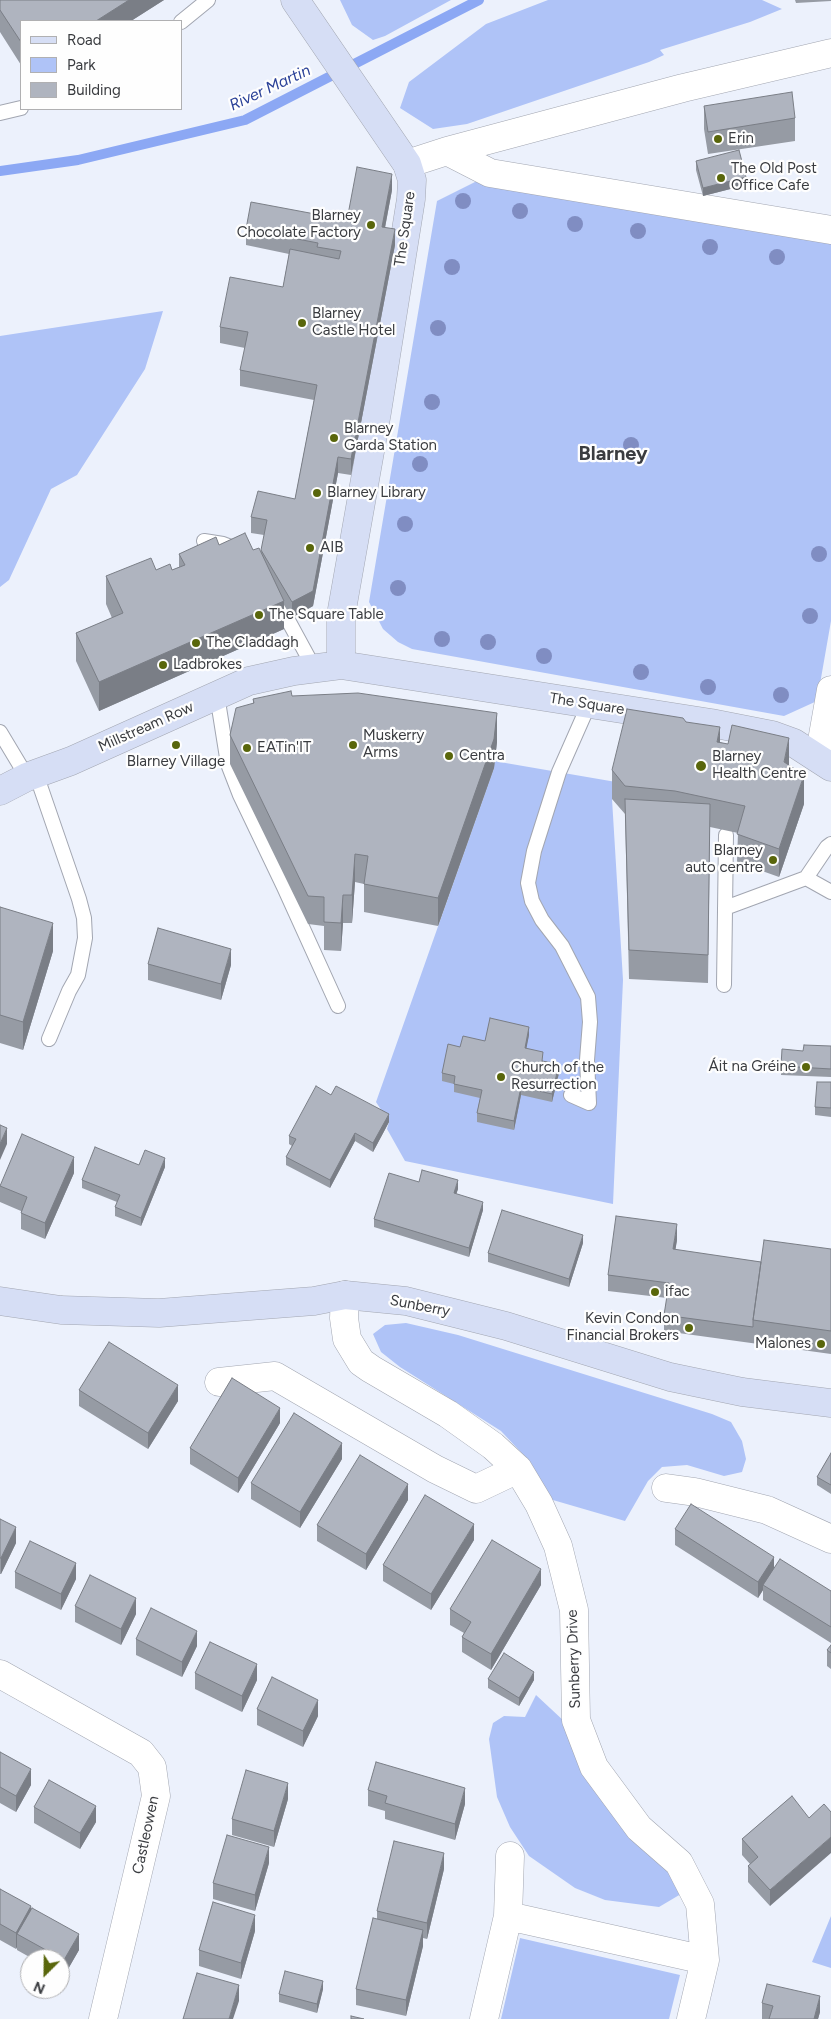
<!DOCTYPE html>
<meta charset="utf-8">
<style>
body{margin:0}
#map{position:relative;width:831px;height:2019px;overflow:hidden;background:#ecf1fc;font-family:Figtree,sans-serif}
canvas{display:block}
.legend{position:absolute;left:20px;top:20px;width:162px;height:90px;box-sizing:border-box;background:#fefefe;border:1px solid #b0b0b2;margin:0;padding:6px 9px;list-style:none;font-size:15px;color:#3a3c40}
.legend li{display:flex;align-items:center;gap:10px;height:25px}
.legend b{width:25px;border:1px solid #b0b0b2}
.north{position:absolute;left:20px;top:1949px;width:50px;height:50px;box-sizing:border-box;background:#fefefe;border:1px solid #b0b0b2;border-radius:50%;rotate:203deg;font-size:14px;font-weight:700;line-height:20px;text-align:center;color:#3a3c40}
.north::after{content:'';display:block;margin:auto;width:18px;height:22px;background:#59660b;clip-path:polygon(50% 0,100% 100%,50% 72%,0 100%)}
</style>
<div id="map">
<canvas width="831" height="2019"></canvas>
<ul class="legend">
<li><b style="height:6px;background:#d6def5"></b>Road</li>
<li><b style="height:14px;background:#afc3f7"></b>Park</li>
<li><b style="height:14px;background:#afb4bf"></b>Building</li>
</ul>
<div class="north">N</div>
</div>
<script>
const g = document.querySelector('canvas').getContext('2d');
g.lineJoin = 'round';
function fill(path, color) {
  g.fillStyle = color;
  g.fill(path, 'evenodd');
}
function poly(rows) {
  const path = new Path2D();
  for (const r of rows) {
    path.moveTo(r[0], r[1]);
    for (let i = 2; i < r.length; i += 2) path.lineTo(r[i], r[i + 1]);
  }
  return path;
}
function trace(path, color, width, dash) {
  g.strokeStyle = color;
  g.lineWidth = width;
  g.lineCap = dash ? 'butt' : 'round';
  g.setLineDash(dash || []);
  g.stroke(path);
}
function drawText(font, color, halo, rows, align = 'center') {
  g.font = font + ' Figtree,sans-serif';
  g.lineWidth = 4.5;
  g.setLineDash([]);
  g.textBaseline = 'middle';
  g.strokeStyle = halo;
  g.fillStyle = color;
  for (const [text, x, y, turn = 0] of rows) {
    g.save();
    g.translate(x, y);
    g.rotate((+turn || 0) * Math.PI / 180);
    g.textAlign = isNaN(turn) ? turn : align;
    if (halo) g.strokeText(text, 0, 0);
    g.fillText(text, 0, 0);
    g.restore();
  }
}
fill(poly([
 [340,0,451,0,385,36,373,40,352,25],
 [548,0,762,0,782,9,750,22,660,50,664,55,649,62,467,124,433,129,400,108,409,82,486,24],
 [477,181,831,238,831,621,817,701,784,716,412,649,398,642,383,629,369,602,437,201],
 [163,311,145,369,77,475,51,489,9,580,0,587,0,336],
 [494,761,616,782,612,799,623,980,613,1204,405,1161,387,1129,389,1122,376,1102,494,768],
 [406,1323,458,1335,712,1414,731,1422,742,1441,746,1459,742,1472,724,1476,687,1465,662,1467,648,1481,625,1521,546,1498,531,1463,501,1431,400,1367,381,1352,373,1334,385,1325],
 [536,1695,565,1722,659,1856,686,1891,659,1907,605,1900,575,1888,529,1856,510,1827,497,1797,489,1739,493,1723,504,1716,525,1717],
 [831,1916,831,1968,812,1962],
 [520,1938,680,1975,669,2019,501,2019]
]), '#afc3f7');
trace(poly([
 [0,171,78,160,245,120,479,0]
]), '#8ca8f4', 10);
const lane = poly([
 [181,22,208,0],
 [0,113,21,108],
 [204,541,223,544,239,550],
 [276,598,314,668],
 [217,695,228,764,240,795,284,887,338,1006],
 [0,732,27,777],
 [36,774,79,899,84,918,85,938,78,975,69,991,49,1039],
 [806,878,831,892],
 [725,908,806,878,827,847,831,844],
 [724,985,726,835],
 [571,1095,589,1103,587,1060,590,1022,588,997,562,946,542,920,532,901,528,883,534,851,559,772,589,704]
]);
const street = poly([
 [447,151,490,173,831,230],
 [407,164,447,151,683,88,831,53],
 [819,758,831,690],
 [345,1295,344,1318,347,1339,361,1362,371,1369,448,1414,493,1446,518,1469,539,1504,558,1546,574,1610,576,1720,594,1767,639,1828,679,1863,700,1904,705,1960,691,2019],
 [219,1382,275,1376,435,1469,476,1489,518,1469],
 [666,1488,695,1492,767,1510,831,1539],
 [0,1674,141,1753,152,1767,156,1796,103,2019],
 [508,1916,510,1856],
 [484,2019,508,1916,705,1960]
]);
const secondary = poly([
 [295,0,407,164,412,180,411,199,377,412,341,615,341,665],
 [0,791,27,777,71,761,249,681,294,671,341,665,711,723,772,735,794,743,831,767],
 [0,1301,61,1310,159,1313,314,1301,345,1295,406,1301,506,1326,670,1377,742,1392,831,1403]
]);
trace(lane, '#a2a6b1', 16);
trace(street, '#a2a6b1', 29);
trace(secondary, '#a2a6b1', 29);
trace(lane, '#fff', 14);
trace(street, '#fff', 28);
trace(secondary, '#d6def5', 28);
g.fillStyle = '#808dc2';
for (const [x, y] of [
 [463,201],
 [520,211],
 [575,224],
 [638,231],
 [710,247],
 [777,257],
 [452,267],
 [438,328],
 [432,402],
 [631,445],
 [420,464],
 [405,524],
 [819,554],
 [398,588],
 [810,616],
 [442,639],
 [488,642],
 [544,656],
 [641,672],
 [708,687],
 [781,695]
]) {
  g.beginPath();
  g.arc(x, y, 8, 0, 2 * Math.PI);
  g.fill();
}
fill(poly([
 [0,0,164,0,131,21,21,21,21,65,0,32],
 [795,0,831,0,831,1,796,3],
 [704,106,795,118,795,141,708,154,704,129],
 [696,161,746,185,703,196,696,170],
 [392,190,385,228,395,245,351,475,338,473,313,606,292,618,284,605,284,629,99,711,76,661,76,633,112,618,106,604,106,576,156,570,172,570,179,567,179,554,219,545,253,550,261,552,264,535,251,533,251,517,295,499,314,400,240,386,240,370,245,348,220,343,220,327,283,287,289,254,246,245,246,229,347,220],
 [292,696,497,742,494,768,438,926,364,912,364,884,355,882,352,923,343,923,341,951,324,950,324,926,308,924,230,764,230,735,253,703,253,699],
 [686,722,720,742,789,766,804,804,779,877,737,862,738,833,710,827,708,983,629,979,625,814,612,799,612,770],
 [0,907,53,951,23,1050,0,1043],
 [148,964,231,965,221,1000,148,980],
 [529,1035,526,1048,559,1073,552,1102,521,1095,514,1130,477,1122,477,1113,480,1098,454,1092,454,1084,442,1081,442,1073,460,1047,485,1041],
 [831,1046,831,1077,781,1075,781,1066,803,1051],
 [831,1082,831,1117,815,1115,815,1107],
 [331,1095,389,1122,373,1152,355,1141,330,1188,286,1165,286,1157,292,1146,289,1144,289,1136],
 [139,1165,165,1167,141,1226,115,1216,115,1207,117,1202,82,1188,82,1180],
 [74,1173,45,1239,21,1229,21,1211,0,1202,0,1185],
 [419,1182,458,1189,456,1194,483,1210,469,1257,374,1227,374,1219],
 [677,1240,675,1250,761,1262,831,1249,831,1354,664,1331,664,1315,667,1298,608,1291,608,1275],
 [583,1243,569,1287,488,1262,488,1253],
 [79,1390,178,1401,148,1449,79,1406],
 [280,1423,238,1493,190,1464,190,1448],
 [831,1453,831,1494,817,1485,817,1477],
 [342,1459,300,1528,251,1499,251,1483],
 [408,1500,366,1570,317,1541,317,1525],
 [0,1519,16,1543,1,1574,0,1574],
 [675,1529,774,1567,831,1591,831,1643,763,1600,763,1590,758,1598,675,1545],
 [474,1540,431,1610,383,1581,383,1565],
 [15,1572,76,1579,61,1610,15,1588],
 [541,1585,491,1670,462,1652,462,1637,464,1633,450,1625,450,1609],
 [75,1606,136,1614,121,1645,75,1622],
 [136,1639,197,1646,182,1677,136,1655],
 [831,1645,831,1669,827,1666,827,1650],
 [195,1673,257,1680,242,1712,195,1689],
 [488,1679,534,1680,519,1706,488,1688],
 [257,1709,318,1716,303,1747,257,1725],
 [0,1752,31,1785,16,1812,0,1803],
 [368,1790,465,1804,455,1840,385,1819,385,1811,368,1806],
 [792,1796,770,1906,748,1882,748,1866,750,1864,742,1855,742,1839],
 [288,1799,274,1847,232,1835,232,1819],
 [34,1807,96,1822,80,1849,34,1823],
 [269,1863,255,1911,213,1899,213,1883],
 [444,1869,427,1939,423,1938,423,1946,406,2016,356,2005,356,1989,377,1919,377,1911],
 [0,1889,31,1909,79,1950,64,1976,60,1974,60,1959,33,1959,17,1950,17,1947,16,1949,0,1940],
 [255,1931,241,1979,199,1966,199,1950],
 [323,1989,317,2013,279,2002,279,1994],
 [762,2003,820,2012,818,2019,762,2019]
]), '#969ba4');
fill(poly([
 [129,0,164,0,131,21,96,21],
 [392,174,392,190,382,243,382,227],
 [746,177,746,185,703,196,703,188],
 [395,229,395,245,351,475,351,459],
 [338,457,338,473,313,606,292,618,292,602],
 [284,601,284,629,99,711,99,682],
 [497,713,497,742,494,768,438,926,438,898],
 [720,727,720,755,717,742],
 [789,738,789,766,784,762],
 [804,775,804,804,779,877,779,849],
 [355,854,355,882,352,923,352,895],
 [343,895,343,923,341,951,341,923],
 [53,923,53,951,23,1050,23,1022],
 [231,949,231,965,221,1000,221,984],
 [529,1027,529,1035,525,1056,525,1048],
 [559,1064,559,1073,552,1102,552,1094],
 [521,1087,521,1095,514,1130,514,1121],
 [389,1114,389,1122,373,1152,373,1143],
 [7,1128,7,1144,0,1160,0,1144],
 [355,1133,355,1141,330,1188,330,1180],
 [74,1157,74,1173,45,1239,45,1223],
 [165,1158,165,1167,141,1226,141,1218],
 [458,1180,458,1189,454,1201,454,1193],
 [483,1202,483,1210,469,1257,469,1248],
 [677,1224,677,1240,673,1265,673,1249],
 [583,1235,583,1243,569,1287,569,1279],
 [178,1385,178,1401,148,1449,148,1433],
 [280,1408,280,1423,238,1493,238,1478],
 [342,1443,342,1459,300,1528,300,1512],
 [408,1484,408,1500,366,1570,366,1554],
 [474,1524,474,1540,431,1610,431,1594],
 [16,1527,16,1543,1,1574,1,1558],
 [774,1557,774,1573,763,1585,763,1590,758,1598,758,1582],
 [76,1563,76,1579,61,1610,61,1594],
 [541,1569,541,1585,491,1670,491,1654],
 [136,1598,136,1614,121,1645,121,1629],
 [197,1631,197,1646,182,1677,182,1662],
 [257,1664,257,1680,242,1712,242,1696],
 [534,1672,534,1680,519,1706,519,1698],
 [318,1700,318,1716,303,1747,303,1731],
 [31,1769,31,1785,16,1812,16,1796],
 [288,1783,288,1799,274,1847,274,1831],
 [465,1788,465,1804,455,1840,455,1824],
 [96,1806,96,1822,80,1849,80,1833],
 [831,1837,831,1853,770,1906,770,1890],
 [269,1847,269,1863,255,1911,255,1895],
 [444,1853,444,1869,427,1939,427,1923],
 [31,1906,31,1922,17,1934,17,1947,16,1949,16,1933],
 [255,1915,255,1931,241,1979,241,1963],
 [423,1930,423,1946,406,2016,406,2000],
 [79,1934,79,1950,64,1976,64,1960],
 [323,1981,323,1989,317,2013,317,2004],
 [239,1985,239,2001,233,2019,229,2019],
 [820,1996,820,2012,818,2019,814,2019]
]), '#7a7e86');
const building = poly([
 [0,0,129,0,96,21,21,21,21,42,0,10,0,0],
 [792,92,795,118,708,132,704,106,792,92],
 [739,150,746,177,703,188,696,161,739,150],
 [357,167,392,174,382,227,395,229,351,459,338,457,313,591,292,602,261,550,267,520,251,517,258,491,295,499,317,385,240,370,248,332,220,327,230,277,283,287,290,249,339,259,341,251,317,247,318,243,246,229,251,202,347,220,357,167],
 [245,533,253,550,259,548,284,601,99,682,76,633,123,613,106,576,151,558,156,570,170,564,172,570,185,565,179,554,216,537,219,545,245,533],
 [291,691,292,696,358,693,497,713,494,739,438,898,364,884,368,856,355,854,352,895,343,895,341,923,324,922,324,897,308,896,230,735,236,708,254,703,253,699,291,691],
 [627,709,683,718,686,722,720,727,717,742,728,744,732,725,789,738,784,762,804,775,779,849,737,834,745,806,675,791,625,786,612,770,627,709],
 [625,799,710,804,708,955,629,950,625,799],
 [0,907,53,923,23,1022,0,1015,0,907],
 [158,928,231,949,221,984,148,964,158,928],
 [490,1018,529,1027,525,1048,543,1052,542,1061,559,1064,552,1094,521,1087,514,1121,477,1113,482,1090,454,1084,455,1076,442,1073,448,1044,460,1047,463,1036,485,1041,490,1018],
 [804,1045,831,1046,831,1069,781,1066,782,1049,803,1051,804,1045],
 [817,1082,831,1082,831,1108,815,1107,817,1082],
 [316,1086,331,1095,336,1086,389,1114,373,1143,355,1133,330,1180,286,1157,296,1139,289,1136,316,1086],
 [0,1125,7,1128,0,1144,0,1125],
 [22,1134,74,1157,45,1223,21,1213,27,1197,0,1186,22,1134],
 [95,1147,139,1165,145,1150,165,1158,141,1218,115,1207,120,1195,82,1180,95,1147],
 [422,1170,458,1180,454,1193,483,1202,469,1248,374,1219,389,1173,419,1182,422,1170],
 [502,1210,583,1235,569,1279,488,1253,502,1210],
 [616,1216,677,1224,673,1249,761,1262,753,1320,753,1327,664,1315,669,1283,608,1275,616,1216],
 [764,1240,831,1249,831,1331,753,1320,764,1240],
 [109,1342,178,1385,148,1433,79,1390,109,1342],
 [232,1378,280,1408,238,1478,190,1448,232,1378],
 [294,1413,342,1443,300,1512,251,1483,294,1413],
 [831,1453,831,1485,817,1477,831,1453],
 [360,1455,408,1484,366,1554,317,1525,360,1455],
 [425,1495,474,1524,431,1594,383,1565,425,1495],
 [691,1504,774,1557,758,1582,675,1529,691,1504],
 [0,1519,16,1527,1,1558,0,1558,0,1519],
 [492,1540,541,1569,491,1654,462,1637,471,1622,450,1609,492,1540],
 [30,1541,76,1563,61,1594,15,1572,30,1541],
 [780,1559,831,1591,831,1627,763,1585,780,1559],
 [90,1575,136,1598,121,1629,75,1606,90,1575],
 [151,1608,197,1631,182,1662,136,1639,151,1608],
 [210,1642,257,1664,242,1696,195,1673,210,1642],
 [831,1645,831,1653,827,1650,831,1645],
 [504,1653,534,1672,519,1698,488,1679,504,1653],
 [272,1677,318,1700,303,1731,257,1709,272,1677],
 [0,1752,31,1769,16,1796,0,1787,0,1752],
 [376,1762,465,1788,455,1824,385,1803,387,1796,368,1790,376,1762],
 [246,1770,288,1783,274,1831,232,1819,246,1770],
 [49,1780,96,1806,80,1833,34,1807,49,1780],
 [792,1796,809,1818,824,1804,831,1812,831,1837,770,1890,748,1866,758,1857,742,1839,792,1796],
 [227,1835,269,1847,255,1895,213,1883,227,1835],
 [394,1841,444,1853,427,1923,377,1911,394,1841],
 [0,1889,31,1906,16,1933,0,1924,0,1889],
 [213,1902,255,1915,241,1963,199,1950,213,1902],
 [32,1908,79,1934,64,1960,17,1934,32,1908],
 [373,1918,423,1930,406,2000,356,1989,373,1918],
 [285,1971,323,1981,317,2004,279,1994,285,1971],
 [197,1973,239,1985,229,2019,183,2019,197,1973],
 [767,1984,820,1996,814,2019,769,2019,773,2006,762,2003,767,1984],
 [351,2016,364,2019,351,2019,351,2016]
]);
fill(building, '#afb4bf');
trace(building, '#7a7e86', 1);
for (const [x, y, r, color] of [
 [718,139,5,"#59660b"],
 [721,178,5,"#59660b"],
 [371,225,5,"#59660b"],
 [302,323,5,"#59660b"],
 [334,438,5,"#59660b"],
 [317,493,5,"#59660b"],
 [310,548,5,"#59660b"],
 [259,615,5,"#59660b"],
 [196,643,5,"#59660b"],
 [163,665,5,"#59660b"],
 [176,745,5,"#59660b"],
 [353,745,5,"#59660b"],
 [247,748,5,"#59660b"],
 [449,756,5,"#59660b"],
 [701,766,6,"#59660b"],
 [773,860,5,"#59660b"],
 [806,1067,5,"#59660b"],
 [501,1077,5,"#59660b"],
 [655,1292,5,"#59660b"],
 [689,1328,5,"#59660b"],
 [821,1344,5,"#59660b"]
]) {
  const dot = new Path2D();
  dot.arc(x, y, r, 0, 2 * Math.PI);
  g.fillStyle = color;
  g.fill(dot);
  trace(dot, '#fefefe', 2);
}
drawText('15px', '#3a3c40', '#fefefe', [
 ["Erin",728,139],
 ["The Old Post",731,169],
 ["Office Cafe",731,186],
 ["Blarney",361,216,"right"],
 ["Chocolate Factory",361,233,"right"],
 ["Blarney",312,314],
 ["Castle Hotel",312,331],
 ["Blarney",344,429],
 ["Garda Station",344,446],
 ["Blarney Library",327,493],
 ["AIB",320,548],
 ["The Square Table",269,615],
 ["The Claddagh",206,643],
 ["Ladbrokes",173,665],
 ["Muskerry",363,736],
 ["Arms",363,753],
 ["EATin'IT",257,748],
 ["Centra",459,756],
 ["Blarney",712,757],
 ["Health Centre",712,774],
 ["Blarney Village",176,762,"center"],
 ["Blarney",763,851,"right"],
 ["auto centre",763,868,"right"],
 ["Áit na Gréine",796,1067,"right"],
 ["Church of the",511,1068],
 ["Resurrection",511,1085],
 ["ifac",665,1292],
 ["Kevin Condon",679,1319,"right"],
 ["Financial Brokers",679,1336,"right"],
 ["Malones",811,1344,"right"]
], 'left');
drawText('15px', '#3a3c40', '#fefefe', [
 ["The Square",405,229,-82],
 ["The Square",587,704,9],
 ["Millstream Row",146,727,-24],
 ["Sunberry",420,1306,11],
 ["Sunberry Drive",574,1659,-92],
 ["Castleowen",146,1835,-78]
]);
drawText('italic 16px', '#2a4198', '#fefefe', [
 ["River Martin",270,88,-25]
]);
drawText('bold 20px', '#3a3c40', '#fefefe', [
 ["Blarney",613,454]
]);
</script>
